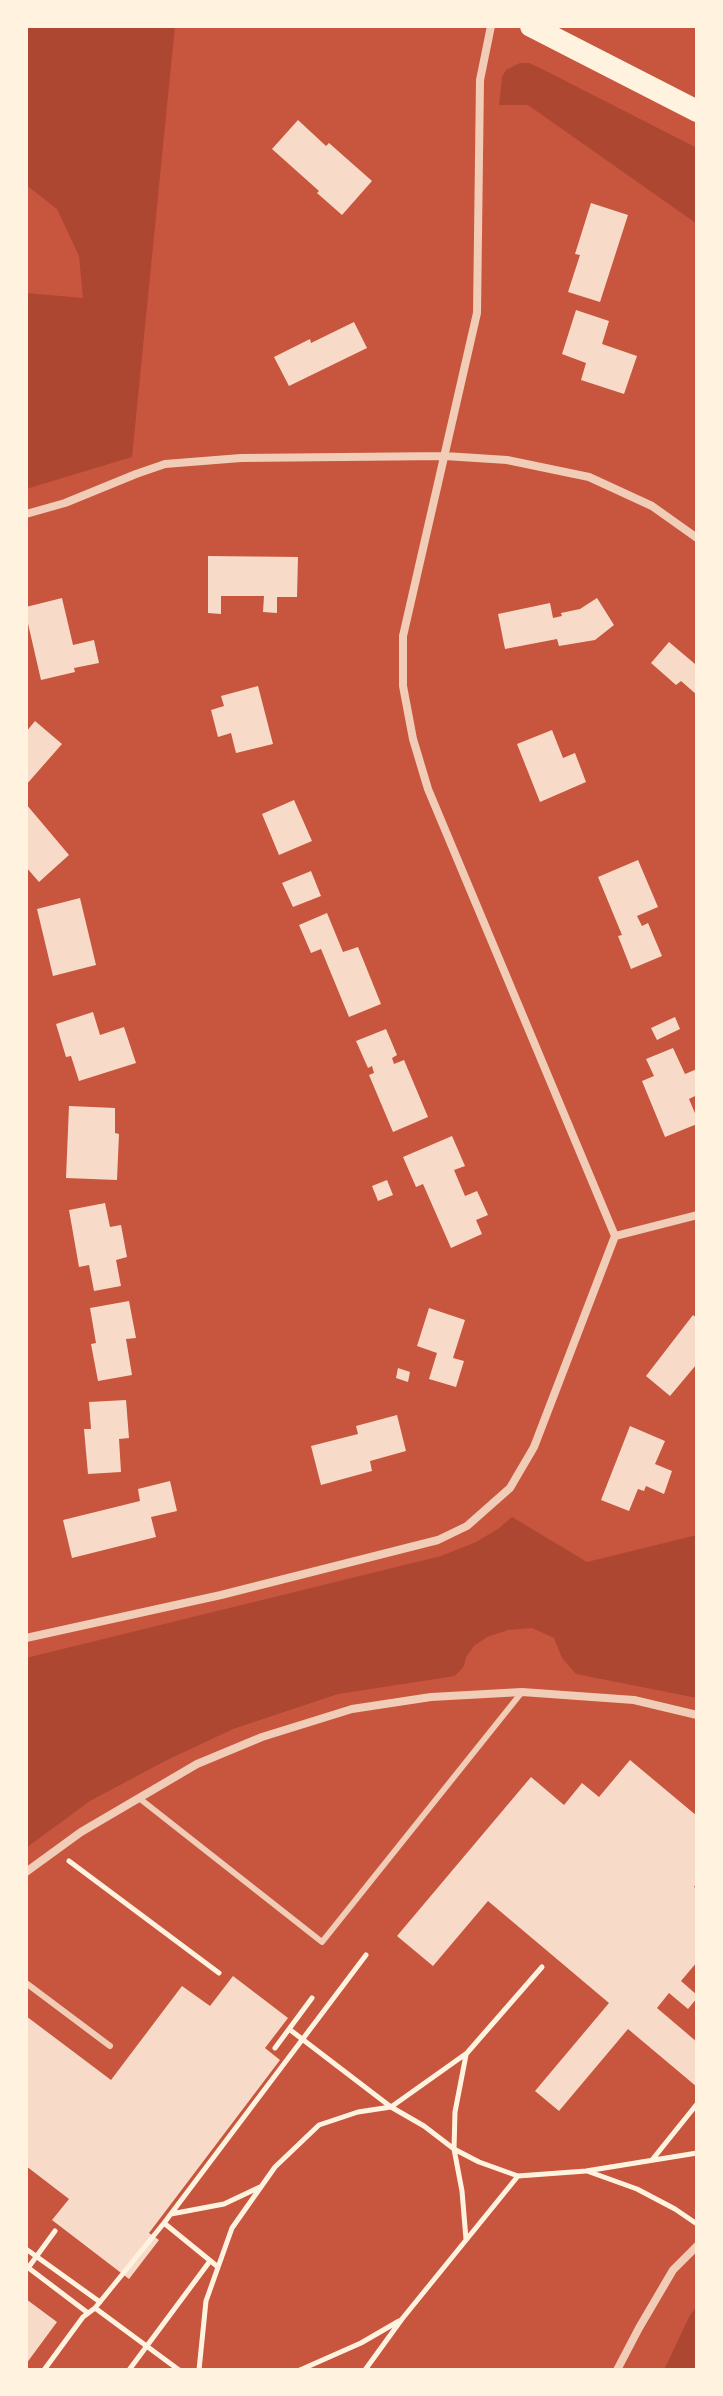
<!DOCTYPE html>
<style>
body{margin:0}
#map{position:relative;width:723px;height:2396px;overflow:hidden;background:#c8553d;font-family:"Times New Roman",serif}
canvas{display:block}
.frame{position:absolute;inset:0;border:28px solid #fff3e0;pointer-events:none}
</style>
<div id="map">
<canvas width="723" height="2396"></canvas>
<div class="frame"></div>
</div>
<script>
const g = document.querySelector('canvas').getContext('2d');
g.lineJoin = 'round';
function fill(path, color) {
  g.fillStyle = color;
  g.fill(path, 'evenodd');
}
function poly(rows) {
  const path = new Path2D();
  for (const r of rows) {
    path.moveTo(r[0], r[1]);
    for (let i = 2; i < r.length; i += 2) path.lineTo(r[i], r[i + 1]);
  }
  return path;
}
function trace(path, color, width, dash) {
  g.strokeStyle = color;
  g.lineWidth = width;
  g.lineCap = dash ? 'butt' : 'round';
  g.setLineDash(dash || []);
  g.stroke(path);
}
fill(poly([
 [26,26,175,26,132,457,26,489,26,293,83,298,79,256,57,209,26,185],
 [520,63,529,63,542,69,697,148,697,224,528,105,499,105,502,77,506,70],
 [512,1517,587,1562,697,1535,697,1698,576,1674,562,1658,554,1638,532,1628,508,1630,487,1637,474,1646,466,1657,464,1666,455,1676,338,1694,233,1729,165,1761,90,1801,26,1848,26,1658,441,1556,476,1542,498,1529],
 [697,2306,697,2370,664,2370,689,2317]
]), '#ae4732');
fill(poly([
 [298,120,326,146,329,143,372,181,342,215,317,193,319,191,272,149],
 [591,203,628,215,600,302,568,292,580,255,575,254],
 [576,310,609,321,602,344,637,356,624,394,581,380,586,363,562,354],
 [354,322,367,348,289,386,274,357,310,339,311,343],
 [208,556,298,557,297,597,277,597,277,613,263,612,264,596,221,596,221,614,208,613],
 [62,598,73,645,94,640,99,663,74,668,75,672,41,680,26,615,26,607],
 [597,598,614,625,595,640,559,646,557,639,505,649,498,614,550,603,553,618,562,616,561,613,580,609],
 [669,642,695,664,697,661,697,695,681,681,676,685,651,663],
 [258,686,273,744,236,753,231,733,218,737,211,710,224,706,221,696],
 [35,721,62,744,26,785,26,732],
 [552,730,563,758,575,753,586,782,540,802,517,744],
 [294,800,312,841,279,855,262,814],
 [26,804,69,855,39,882,26,867],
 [638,860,658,907,637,916,642,926,648,923,662,956,631,969,618,936,622,935,598,877],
 [311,871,321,896,293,907,282,883],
 [80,898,96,965,53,976,37,909],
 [327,913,343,952,358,947,381,1004,349,1017,321,949,311,953,299,925],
 [93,1012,100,1035,124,1027,136,1063,79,1081,71,1056,66,1057,56,1024],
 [675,1017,680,1029,657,1040,651,1028],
 [386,1029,397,1055,392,1058,394,1064,404,1060,428,1117,393,1132,369,1075,374,1073,372,1066,368,1068,356,1041],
 [673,1048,685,1074,697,1069,697,1095,689,1099,697,1118,697,1124,665,1137,642,1081,654,1076,646,1059],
 [69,1106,115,1108,115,1133,119,1134,117,1180,66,1178],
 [452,1136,465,1166,454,1170,465,1196,477,1191,488,1215,476,1220,482,1234,451,1248,423,1184,416,1187,403,1157],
 [387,1180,393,1195,378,1201,372,1186],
 [105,1203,110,1227,121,1225,127,1257,116,1260,121,1286,94,1291,89,1265,79,1267,69,1210],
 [129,1301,136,1338,126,1339,132,1375,98,1381,91,1344,96,1343,90,1308],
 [429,1308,465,1320,453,1358,464,1361,456,1387,429,1379,437,1353,417,1346],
 [693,1315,697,1318,697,1366,696,1365,670,1396,646,1376],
 [398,1368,410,1372,408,1382,396,1378],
 [126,1400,129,1438,119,1439,121,1472,88,1474,84,1429,91,1429,89,1402],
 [397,1415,406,1451,370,1461,372,1471,321,1485,311,1446,358,1434,356,1426],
 [630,1426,665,1441,655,1464,672,1471,664,1494,646,1486,644,1491,638,1489,629,1511,601,1500],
 [170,1481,177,1511,151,1517,156,1537,72,1558,63,1520,140,1501,138,1489],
 [630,1760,697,1816,697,1883,694,1887,697,1889,697,1962,681,1981,697,1995,697,1998,688,2009,669,1993,657,2008,697,2042,697,2087,628,2029,559,2111,535,2091,609,2003,488,1901,433,1966,397,1936,531,1777,564,1805,582,1783,599,1797],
 [233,1976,288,2018,265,2048,280,2060,149,2233,159,2240,129,2279,52,2220,69,2199,26,2166,26,2016,111,2080,182,1986,210,2006],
 [26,2299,57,2322,26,2364]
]), '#f7dbc8');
trace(poly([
 [69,1861,219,1973],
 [289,2029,391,2107,424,2126,454,2149,479,2162,518,2176,586,2171,697,2153],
 [275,2048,312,1998],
 [652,2160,697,2104],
 [587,2171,637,2189,675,2209,697,2224],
 [171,2214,224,2204,260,2187],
 [164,2223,218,2267],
 [466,2239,462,2191,454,2149,455,2112,466,2055],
 [26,2249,100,2302],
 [26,2266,88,2313],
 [28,2268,55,2231],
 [95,2308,179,2370],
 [44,2370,83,2317,95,2308,164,2223,366,1955],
 [129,2370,210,2261],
 [199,2370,206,2301,232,2228,275,2167,319,2125,358,2112,391,2107,467,2053,542,1967],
 [300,2370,361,2343,399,2321],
 [365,2370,402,2319,518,2176]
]), '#fff3e0', 5);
trace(poly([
 [139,1798,322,1942,522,1692],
 [26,1983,110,2046]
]), '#f1ccb7', 6);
trace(poly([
 [26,514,65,503,136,474,165,464,241,458,445,456,507,460,589,477,652,506,697,538],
 [615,1236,697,1215],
 [26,1638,221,1595,438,1540,467,1526,510,1488,534,1447,615,1236,428,789,413,739,403,686,403,636,477,313,480,80,491,26],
 [26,1872,81,1832,197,1764,262,1737,352,1709,431,1697,522,1692,634,1700,697,1715],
 [617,2370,639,2328,673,2270,697,2246]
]), '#f1ccb7', 8);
trace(poly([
 [531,26,697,111]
]), '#fff3e0', 22);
</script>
